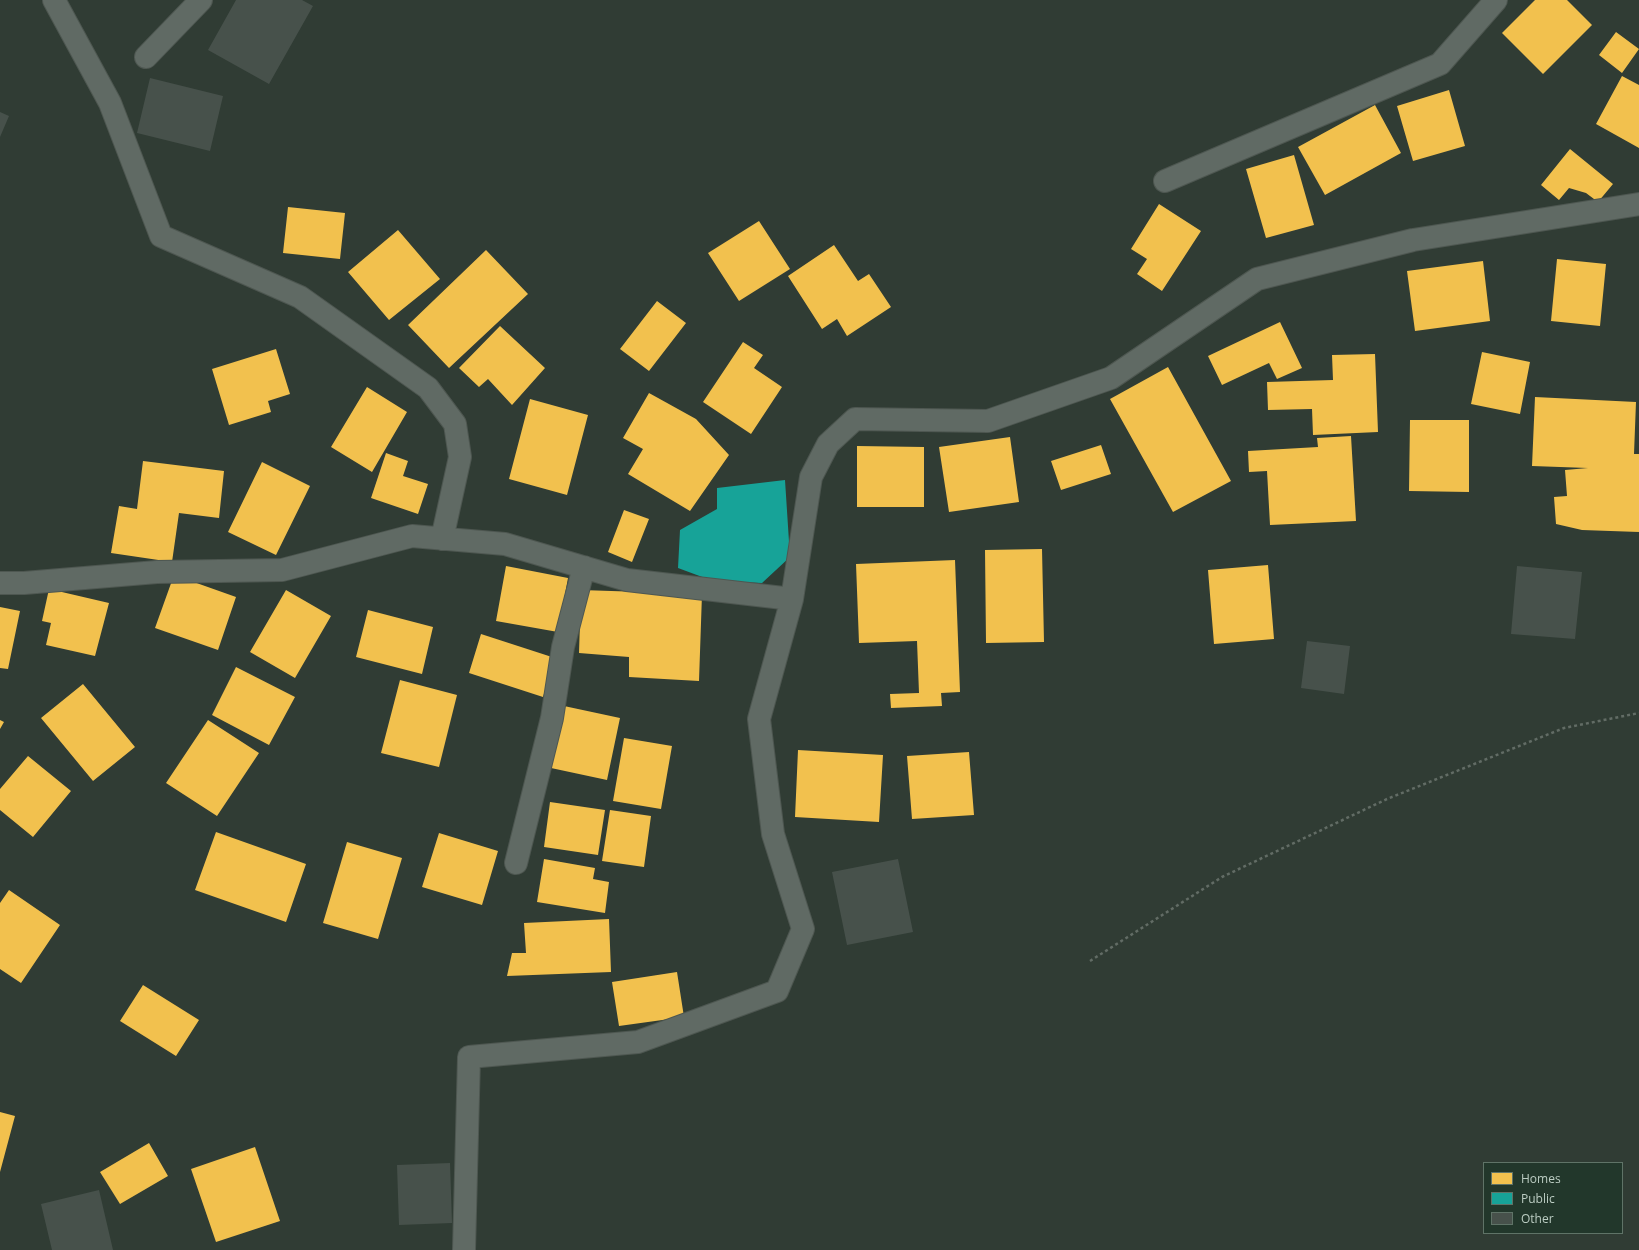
<!DOCTYPE html>
<style>
body{margin:0}
#map{position:relative;width:1639px;height:1250px;overflow:hidden;background:#303c34;font-family:"Open Sans",sans-serif}
canvas{display:block}
.legend{position:absolute;left:1483px;top:1162px;width:140px;height:72px;box-sizing:border-box;background:#22372b;border:1px solid #5f7367;margin:0;padding:5px 7px;list-style:none;font-size:12px;color:#bbccc2}
.legend li{display:flex;align-items:center;gap:8px;height:20px}
.legend b{width:20px;border:1px solid #5f7367}
</style>
<div id="map">
<canvas width="1639" height="1250"></canvas>
<ul class="legend">
<li><b style="height:11px;background:#f2c14e"></b>Homes</li>
<li><b style="height:11px;background:#17a398"></b>Public</li>
<li><b style="height:11px;background:#47514b"></b>Other</li>
</ul>
</div>
<script>
const g = document.querySelector('canvas').getContext('2d');
g.lineJoin = 'round';
function fill(path, color) {
  g.fillStyle = color;
  g.fill(path, 'evenodd');
}
function poly(rows) {
  const path = new Path2D();
  for (const r of rows) {
    path.moveTo(r[0], r[1]);
    for (let i = 2; i < r.length; i += 2) path.lineTo(r[i], r[i + 1]);
  }
  return path;
}
function trace(path, color, width, dash) {
  g.strokeStyle = color;
  g.lineWidth = width;
  g.lineCap = dash ? 'butt' : 'round';
  g.setLineDash(dash || []);
  g.stroke(path);
}
fill(poly([
 [1535,0,1567,0,1592,25,1543,74,1502,33],
 [1616,32,1639,49,1622,73,1599,55],
 [1622,76,1639,85,1639,148,1596,124],
 [1449,90,1465,146,1413,161,1397,106],
 [1375,105,1401,153,1325,195,1298,147],
 [1570,149,1613,184,1598,202,1586,193,1569,188,1559,200,1541,185],
 [1294,155,1314,225,1266,238,1246,169],
 [1159,204,1201,231,1162,291,1137,274,1147,259,1131,249],
 [288,207,345,213,340,259,283,253],
 [759,221,790,269,739,301,708,253],
 [398,230,440,279,389,320,348,272],
 [834,245,858,281,869,274,891,307,847,336,837,319,822,329,788,276],
 [486,250,528,294,449,368,408,325],
 [1557,259,1606,264,1600,326,1551,321],
 [1483,261,1490,321,1415,331,1407,271],
 [657,301,686,323,649,371,620,349],
 [1280,322,1302,368,1277,379,1269,363,1222,385,1208,356],
 [500,326,545,368,512,405,488,379,479,387,459,368],
 [743,342,763,355,754,368,782,387,751,434,703,402],
 [276,349,290,394,268,401,271,412,229,425,212,369],
 [1482,352,1530,362,1520,414,1471,404],
 [1375,354,1378,432,1313,435,1312,409,1268,410,1267,382,1333,380,1332,355],
 [1168,367,1231,481,1173,512,1110,399],
 [367,387,407,412,372,472,331,447],
 [649,393,696,419,729,455,690,511,628,474,643,449,623,438],
 [1535,397,1636,402,1634,454,1639,454,1639,532,1582,530,1556,524,1554,497,1567,496,1565,470,1588,468,1532,466],
 [530,399,588,415,567,495,509,479],
 [1410,420,1469,420,1469,492,1409,491],
 [1351,436,1356,521,1270,525,1267,471,1249,472,1248,451,1318,447,1317,438],
 [1010,437,1019,502,949,512,939,447],
 [1101,445,1111,474,1061,490,1051,461],
 [857,446,924,447,924,507,857,507],
 [386,453,408,461,403,476,428,484,418,514,371,498],
 [143,461,224,471,219,518,179,513,172,562,111,553,119,506,137,509],
 [262,462,310,486,276,555,228,532],
 [624,510,649,519,632,562,608,552],
 [1042,549,1044,642,986,643,985,550],
 [955,560,960,692,941,693,942,706,891,708,890,694,919,693,917,641,859,643,856,564],
 [1268,565,1274,639,1214,644,1208,570],
 [506,566,568,578,558,632,496,621],
 [174,575,236,597,218,650,155,628],
 [49,589,109,603,95,656,46,645,51,623,42,621],
 [286,590,331,616,295,678,250,652],
 [581,590,702,594,699,681,629,677,629,657,579,653],
 [0,607,20,611,8,669,0,668],
 [368,610,433,627,422,674,356,657],
 [481,634,555,658,543,697,469,673],
 [236,667,295,697,269,745,212,715],
 [400,680,457,695,439,767,381,753],
 [83,684,135,747,93,781,41,718],
 [564,706,620,718,607,780,551,768],
 [0,720,4,722,0,729],
 [208,720,259,753,217,816,166,783],
 [624,738,672,746,661,809,613,801],
 [798,750,883,755,879,822,795,817],
 [969,752,974,815,912,819,907,756],
 [28,756,71,791,33,837,0,810,0,789],
 [550,802,605,810,598,855,544,847],
 [610,810,651,816,644,867,602,861],
 [216,832,306,864,286,922,195,890],
 [439,833,498,851,482,905,422,887],
 [347,842,402,858,378,939,323,923],
 [544,859,595,868,593,879,609,882,605,913,537,902],
 [9,890,60,925,21,983,0,969,0,903],
 [609,919,611,972,507,976,512,953,526,953,524,923],
 [677,972,684,1017,619,1026,612,982],
 [143,985,199,1020,176,1056,120,1021],
 [0,1112,15,1116,0,1172],
 [149,1143,168,1176,120,1204,100,1172],
 [255,1147,280,1221,216,1242,191,1169]
]), '#f2c14e');
fill(poly([
 [785,480,790,557,762,583,713,581,678,568,680,530,717,509,717,488]
]), '#17a398');
fill(poly([
 [236,0,302,0,313,6,269,84,208,50],
 [150,78,223,96,210,151,137,133],
 [0,112,9,116,0,137],
 [1517,566,1582,572,1575,639,1511,634],
 [1307,641,1350,646,1344,694,1301,688],
 [898,859,913,932,847,945,832,872],
 [450,1163,452,1223,399,1225,397,1165],
 [99,1190,113,1250,52,1250,41,1204]
]), '#47514b');
const street = poly([
 [54,0,110,103,161,236,300,297,428,388,455,424,460,457,442,539],
 [146,57,201,0],
 [1165,181,1440,64,1496,0],
 [0,583,24,583,157,572,282,570,412,536,505,544,627,580,792,599,811,477,828,444,855,419,988,421,1111,378,1257,279,1413,240,1639,204],
 [516,863,552,718,563,647,584,567],
 [464,1250,469,1057,638,1042,777,991,803,929,773,834,759,719,792,599]
]);
trace(street, '#4e5751', 24);
trace(poly([
 [1090,961,1222,877,1387,799,1564,728,1639,713]
]), '#626c65', 2.5, [3, 3]);
trace(street, '#606a64', 22);
</script>
